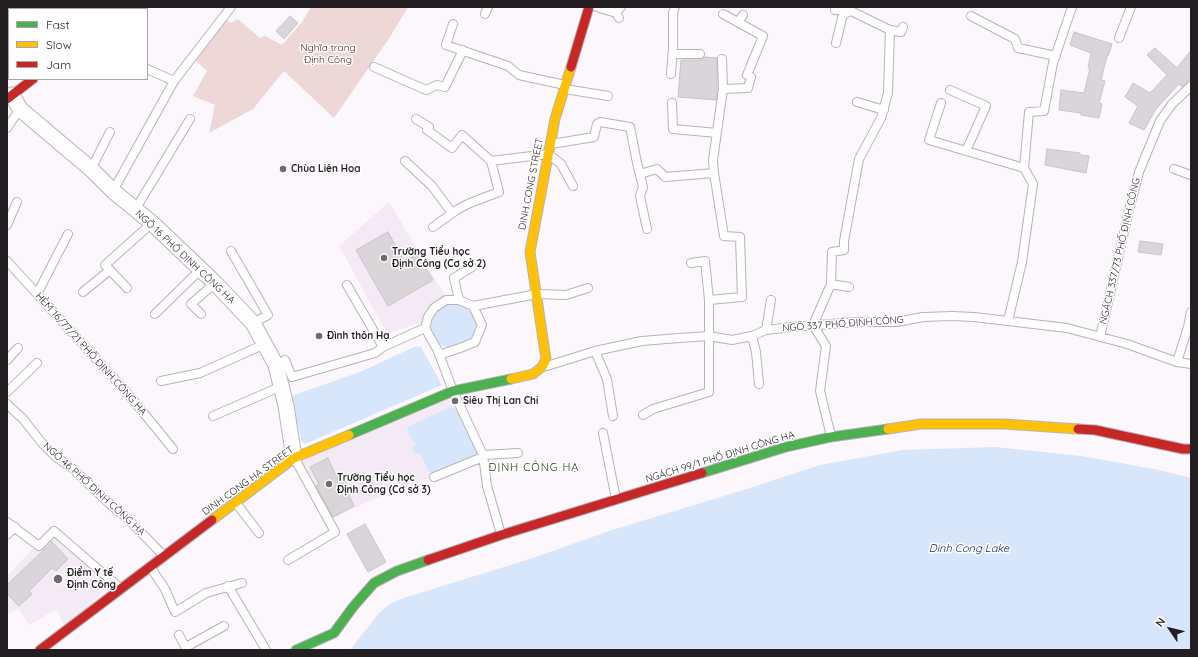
<!DOCTYPE html>
<meta charset="utf-8">
<style>
body{margin:0}
#map{position:relative;width:1198px;height:657px;overflow:hidden;background:#fcf7fc;font-family:Quicksand,sans-serif}
canvas{display:block}
.frame{position:absolute;inset:0;border:8px solid #221e22;pointer-events:none}
.legend{position:absolute;left:8px;top:8px;width:140px;height:72px;box-sizing:border-box;background:#fff;border:1px solid #a7a5a7;margin:0;padding:5px 7px;list-style:none;font-size:12px;color:#221e22}
.legend li{display:flex;align-items:center;gap:8px;height:20px}
.legend b{width:20px;border:1px solid #a7a5a7}
.north{position:absolute;left:1150px;top:609px;width:40px;height:40px;-webkit-text-stroke:3px #fff;paint-order:stroke;rotate:305deg;font-size:11px;font-weight:700;line-height:16px;text-align:center;color:#221e22}
.north::after{content:'';display:block;margin:auto;width:14px;height:18px;background:#221e22;clip-path:polygon(50% 0,100% 100%,50% 72%,0 100%)}
</style>
<div id="map">
<canvas width="1198" height="657"></canvas>
<div class="frame"></div>
<ul class="legend">
<li><b style="height:5px;background:#4caf50"></b>Fast</li>
<li><b style="height:5px;background:#ffc107"></b>Slow</li>
<li><b style="height:5px;background:#c62828"></b>Jam</li>
</ul>
<div class="north">N</div>
</div>
<script>
const g = document.querySelector('canvas').getContext('2d');
g.lineJoin = 'round';
function fill(path, color) {
  g.fillStyle = color;
  g.fill(path, 'evenodd');
}
function poly(rows) {
  const path = new Path2D();
  for (const r of rows) {
    if (r.length === 3) {
      path.moveTo(r[0] + r[2], r[1]);
      path.arc(r[0], r[1], r[2], 0, 2 * Math.PI);
      continue;
    }
    path.moveTo(r[0], r[1]);
    for (let i = 2; i < r.length; i += 2) path.lineTo(r[i], r[i + 1]);
  }
  return path;
}
function trace(path, color, width, dash) {
  g.strokeStyle = color;
  g.lineWidth = width;
  g.lineCap = dash ? 'butt' : 'round';
  g.setLineDash(dash || []);
  g.stroke(path);
}
function drawText(font, color, halo, rows, align = 'center') {
  g.font = font + ' Quicksand,sans-serif';
  g.lineWidth = 3;
  g.setLineDash([]);
  g.textBaseline = 'middle';
  g.strokeStyle = halo;
  g.fillStyle = color;
  for (const [text, x, y, turn = 0] of rows) {
    g.save();
    g.translate(x, y);
    g.rotate((+turn || 0) * Math.PI / 180);
    g.textAlign = isNaN(turn) ? turn : align;
    if (halo) g.strokeText(text, 0, 0);
    g.fillText(text, 0, 0);
    g.restore();
  }
}
fill(poly([
 [389,202,446,297,424,321,387,334,339,246],
 [454,395,483,456,356,507,331,520,301,461],
 [50,530,113,582,65,627,56,609,30,625,18,608,7,614,7,576]
]), '#f4eaf5');
fill(poly([
 [311,7,408,7,390,37,334,118,284,71,253,109,209,133,215,105,193,96,207,71,196,61,225,19,231,23,238,19,260,38,265,36,282,45,302,22]
]), '#edd8d7');
fill(poly([
 [453,325,23],
 [416,346,421,347,442,385,305,444,302,442,291,398,294,395,360,372],
 [450,407,455,409,464,419,478,451,478,455,445,470,431,473,428,470,420,453,414,454,412,448,416,446,408,433,407,427],
 [995,447,1082,456,1159,470,1191,478,1191,650,350,650,379,613,391,603,407,597,533,558,609,531,750,488,820,465,902,450]
]), '#d8e6fb');
const building = poly([
 [290,16,298,23,284,39,276,31,290,16],
 [1074,32,1112,44,1108,56,1107,56,1101,80,1105,81,1099,103,1102,104,1099,118,1081,115,1081,113,1059,110,1061,90,1084,93,1090,68,1088,68,1091,53,1070,45,1074,32],
 [1155,48,1177,68,1191,50,1191,79,1182,87,1179,84,1156,109,1144,130,1129,123,1138,106,1125,97,1133,83,1150,93,1167,75,1147,55,1155,48],
 [704,57,717,58,717,89,716,100,678,97,681,60,700,60,704,57],
 [1047,149,1080,153,1080,155,1089,156,1086,173,1045,165,1047,149],
 [388,232,404,261,417,254,433,280,388,306,356,250,388,232],
 [1140,241,1163,244,1161,255,1138,252,1140,241],
 [328,458,336,476,339,474,354,506,333,517,316,486,319,484,310,467,328,458],
 [365,524,386,562,368,572,347,534,365,524],
 [52,542,68,559,56,571,52,568,29,591,32,594,19,606,7,594,7,585,52,542]
]);
fill(building, '#dad5d8');
trace(building, '#c8c3c6', 1);
const lane = poly([
 [597,7,616,13,619,18],
 [835,10,851,11,890,30,901,32,903,27],
 [616,13,621,7],
 [485,14,488,7],
 [971,16,1015,39,1018,48,1056,56],
 [738,22,743,15],
 [453,24,446,45,508,66,519,75,565,85],
 [1119,38,1131,7],
 [836,43,842,18,844,14,851,11],
 [673,54,700,54],
 [374,67,426,90,437,85,445,87,463,50],
 [147,69,174,81],
 [671,74,673,47,673,13,675,7],
 [565,89,608,96],
 [723,89,748,88,751,77,747,75,763,36,723,14],
 [950,90,986,106,966,151],
 [857,102,884,110],
 [672,103,673,129,717,133],
 [941,103,929,140,1024,168],
 [416,119,429,127,427,130,452,148,462,135,491,161,548,154,561,164,573,186],
 [7,128,20,109],
 [551,144,594,137,597,124,600,122,630,127,637,163,643,187,640,196,647,229],
 [405,161,432,186,452,213],
 [91,169,110,132],
 [1174,169,1191,175],
 [640,174,657,169,665,177,714,173],
 [113,191,174,81,231,7],
 [135,210,190,119],
 [7,225,17,202],
 [433,227,458,209,470,203,499,192,491,161],
 [231,251,268,315,253,323],
 [7,261,129,395,173,449],
 [831,284,849,287],
 [347,285,383,347],
 [127,288,105,265,152,223],
 [83,292,110,270],
 [37,294,68,234],
 [459,300,454,278,472,267],
 [709,300,742,297,740,237,724,236,714,173,713,160,723,89,722,59],
 [473,306,537,294,566,295,588,288],
 [155,314,201,269],
 [201,314,191,304,215,283],
 [1008,321,1022,262,1033,184,1024,168,1029,112,1044,111,1053,63,1072,7],
 [425,328,428,317,434,308,446,300,459,300,473,306,482,325,475,342,460,348,439,355],
 [766,330,771,300],
 [752,336,756,352,759,384],
 [1100,337,1129,210,1139,172,1160,121,1172,104,1191,86],
 [595,351,607,379,613,416],
 [7,360,18,348],
 [1177,362,1188,327,1191,312],
 [276,365,285,360,292,377,375,353,383,347,425,328,438,351,453,391,483,455,487,486,501,534],
 [547,366,595,351,642,341,679,338,709,336,732,340,752,336,766,330,791,327,857,322,897,322,923,317,952,316,974,317,1067,328,1127,344,1177,362,1191,364],
 [161,381,200,373,265,344],
 [7,392,37,363],
 [7,404,23,419,42,443,56,457,73,469,111,505,126,517,164,556],
 [643,415,653,409,709,392,709,300,705,261,691,263],
 [213,416,282,386],
 [603,433,616,499],
 [831,436,820,391,826,346,813,325,831,284,832,252,844,250,844,241,859,159,881,118,888,93,890,30],
 [483,455,518,453],
 [434,477,483,457],
 [236,503,259,533],
 [7,522,39,546,54,531,120,588],
 [7,535,15,527],
 [288,560,335,532,295,459],
 [151,568,165,589,175,612,206,593,242,583],
 [228,586,266,650],
 [179,635,187,650],
 [186,647,224,626]
]);
const street = poly([
 [12,95,20,109,91,169,113,191,152,223,215,283,253,323,276,365,286,406,294,458]
]);
const fast = poly([
 [349,435,453,391,511,379],
 [702,473,786,447,831,437,888,429],
 [296,650,334,633,353,607,374,583,397,571,428,560]
]);
const slow = poly([
 [7,47,9,45],
 [511,379,533,374,542,367,546,359,530,252,555,119,571,67],
 [888,429,921,424,1004,424,1078,429],
 [212,520,294,458,349,435]
]);
const jam = poly([
 [53,9,55,7],
 [113,9,115,7],
 [571,67,589,7],
 [7,99,33,79],
 [1078,429,1095,430,1183,449,1191,449],
 [428,560,501,535,702,473],
 [40,650,212,520]
]);
trace(lane, '#b7b3b8', 10);
trace(street, '#b7b3b8', 17);
trace(fast, '#b7b3b8', 11);
trace(slow, '#b7b3b8', 11);
trace(jam, '#b7b3b8', 11);
trace(lane, '#fffeff', 8);
trace(street, '#fffeff', 15);
trace(fast, '#4caf50', 9);
trace(slow, '#ffc107', 9);
trace(jam, '#c62828', 9);
for (const [x, y, r, color] of [
 [283,169,4,"#6e6a6e"],
 [384,258,4,"#6e6a6e"],
 [319,336,4,"#6e6a6e"],
 [455,401,4,"#6e6a6e"],
 [329,484,4,"#6e6a6e"],
 [58,579,5,"#6e6a6e"]
]) {
  const dot = new Path2D();
  dot.arc(x, y, r, 0, 2 * Math.PI);
  g.fillStyle = color;
  g.fill(dot);
  trace(dot, '#fff', 1.5);
}
drawText('10px', '#5d241c', '#fff', [
 ["Nghĩa trang",328,48],
 ["Định Công",328,60]
]);
drawText('bold 10px', '#221e22', '#fff', [
 ["Chùa Liên Hoa",291,169],
 ["Trường Tiểu học",392,252],
 ["Định Công (Cơ sở 2)",392,264],
 ["Đình thôn Hạ",327,336],
 ["Siêu Thị Lan Chi",463,401],
 ["Trường Tiểu học",337,478],
 ["Định Công (Cơ sở 3)",337,490],
 ["Điểm Y tế",67,573],
 ["Định Công",67,585]
], 'left');
drawText('10px', '#221e22', '#fff', [
 ["DINH CONG STREET",531,184,-79],
 ["NGÁCH 337/73 PHỐ ĐỊNH CÔNG",1120,251,-77],
 ["NGÕ 16 PHỐ ĐỊNH CÔNG HẠ",185,257,43],
 ["NGÕ 337 PHỐ ĐỊNH CÔNG",843,324,-4],
 ["HẺM 16/77/21 PHỐ ĐỊNH CÔNG HẠ",91,354,48],
 ["NGÁCH 99/1 PHỐ ĐỊNH CÔNG HẠ",720,457,-17],
 ["DINH CONG HA STREET",248,481,-36],
 ["NGÕ 46 PHỐ ĐỊNH CÔNG HẠ",94,489,42]
]);
g.letterSpacing = '1px';
drawText('11px', '#263d0a', '#fff', [
 ["ĐỊNH CÔNG HẠ",534,468]
]);
g.letterSpacing = '0px';
drawText('italic 11px', '#062a54', '#fff', [
 ["Dinh Cong Lake",969,549]
]);
</script>
